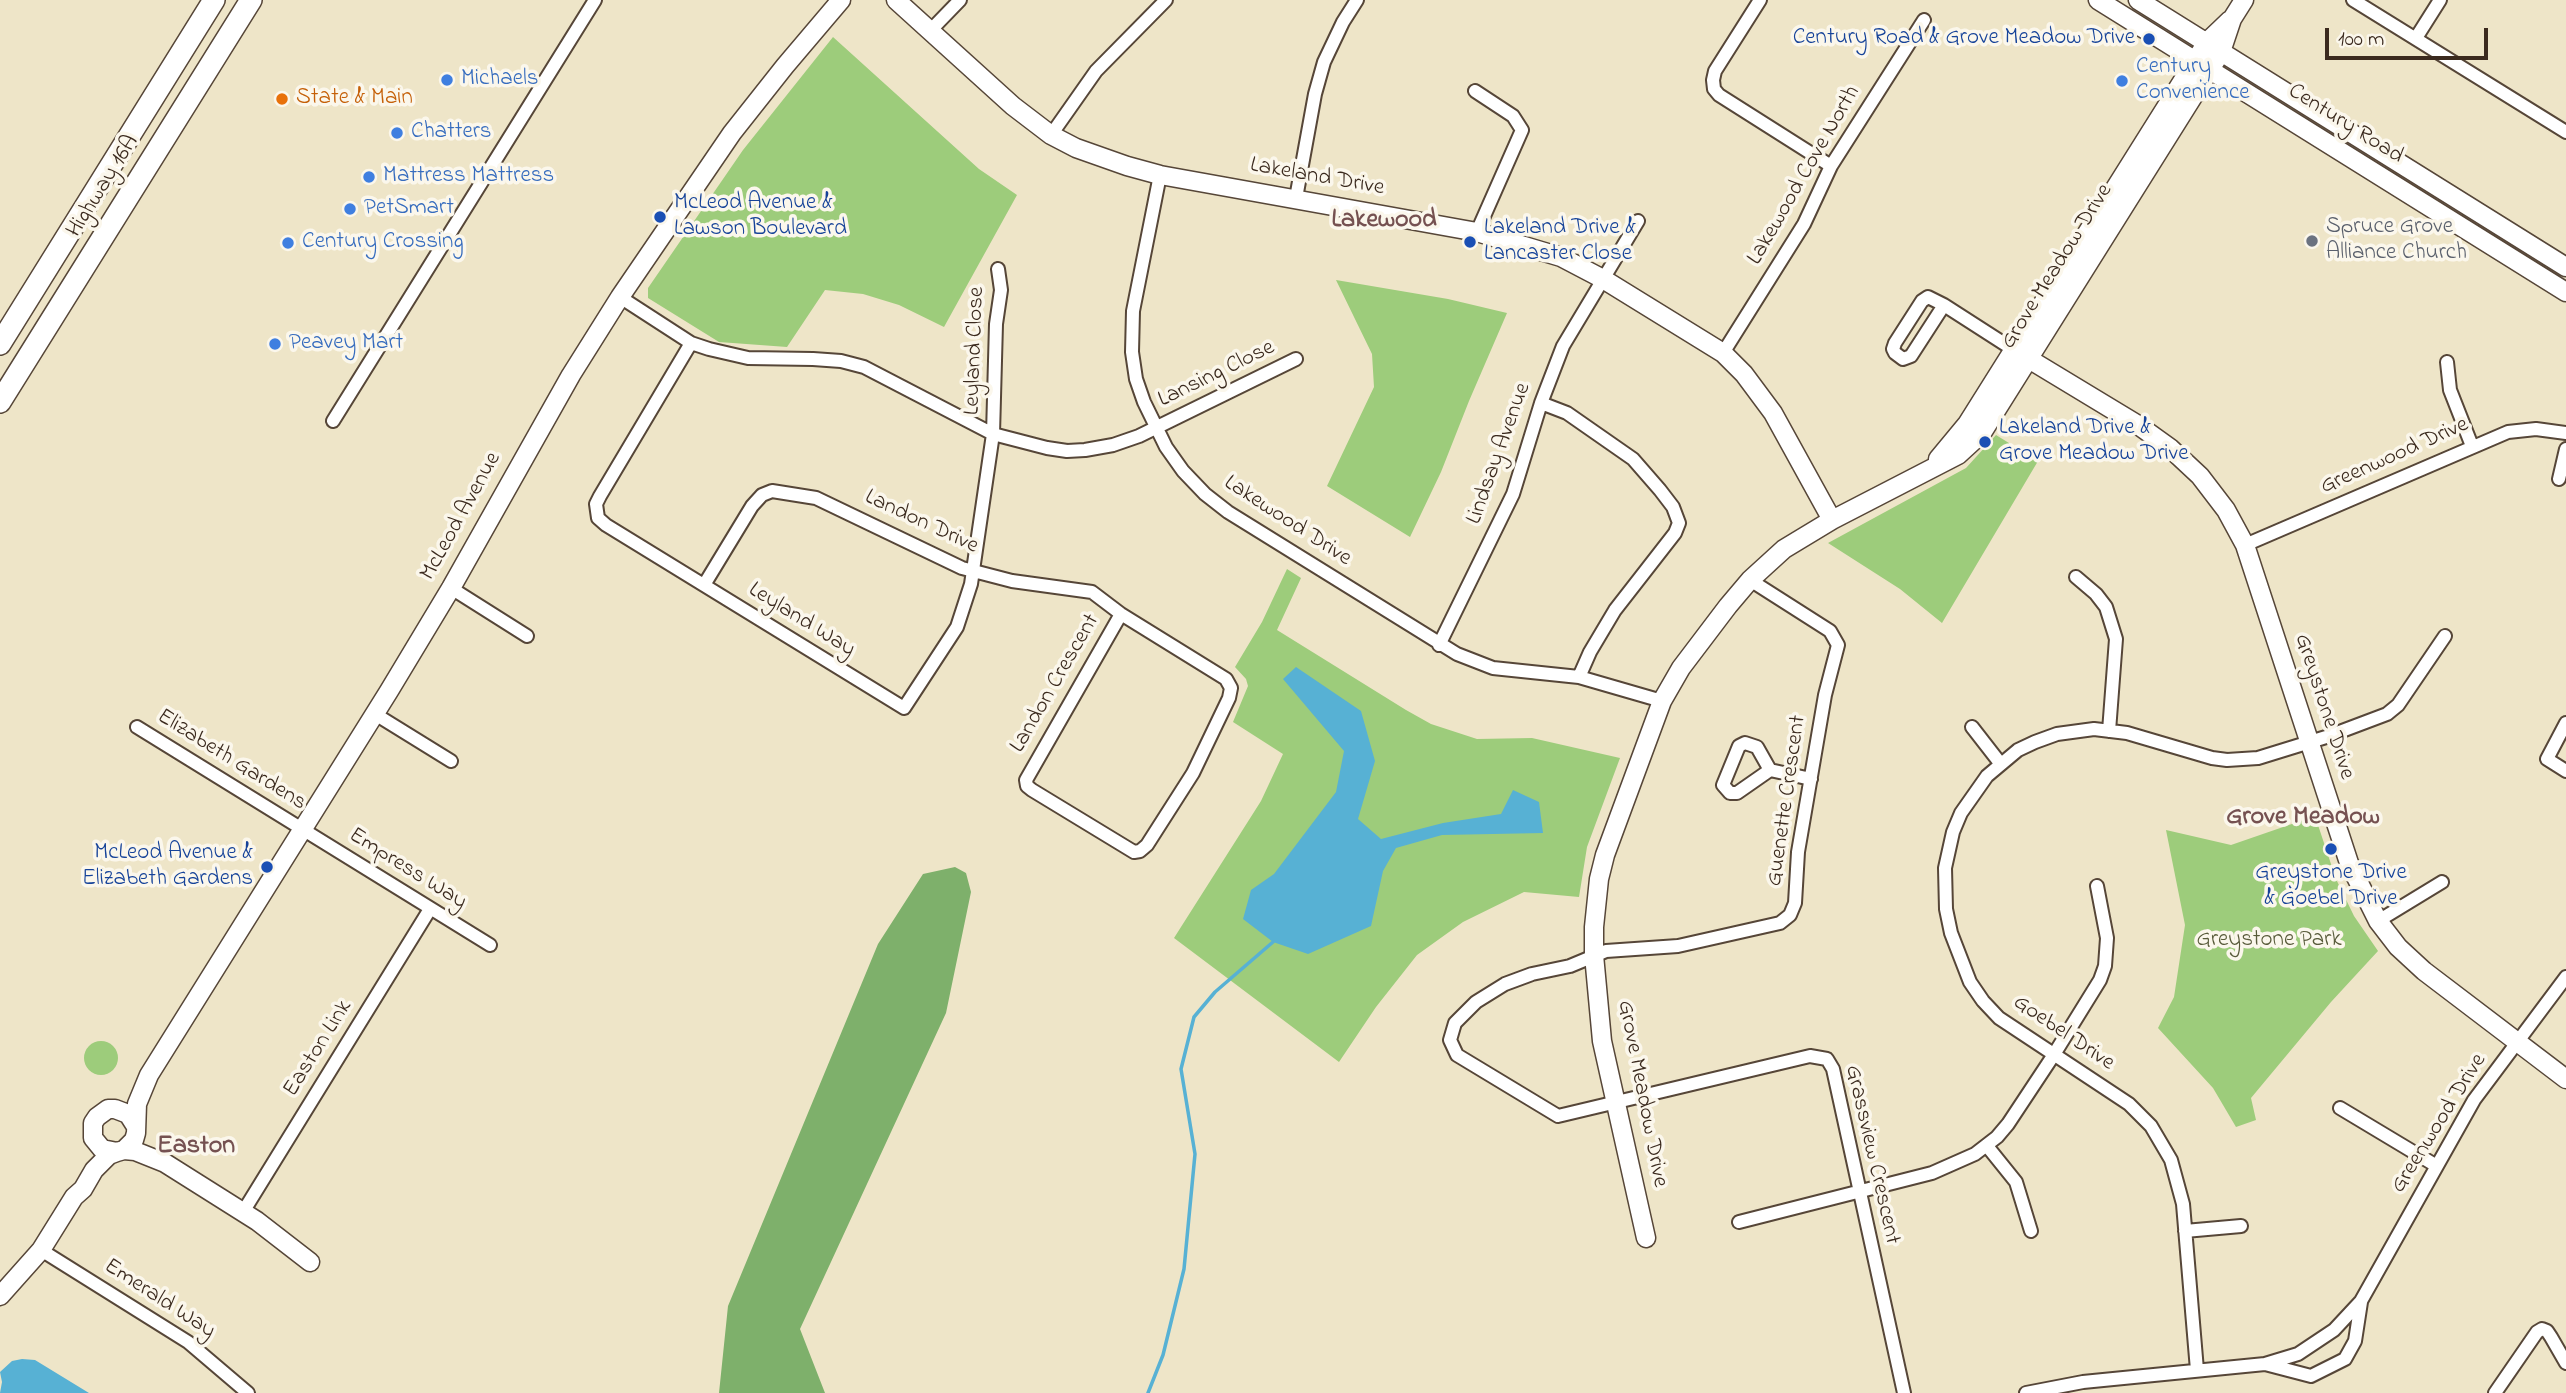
<!DOCTYPE html>
<style>
body{margin:0}
#map{position:relative;width:2566px;height:1393px;overflow:hidden;background:#eee5c8;font-family:"Indie Flower",sans-serif}
canvas{display:block}
.scale{position:absolute;left:2325px;top:28px;width:163px;height:32px;box-sizing:border-box;border:4px solid #3b2a1e;border-top:0;padding-left:9px;font-size:21px;line-height:24px;white-space:nowrap;color:#3b2a1e;-webkit-text-stroke:5px #fbf7ec;paint-order:stroke}
</style>
<div id="map">
<canvas width="2566" height="1393"></canvas>
<div class="scale">100 m</div>
</div>
<script>
const g = document.querySelector('canvas').getContext('2d');
g.lineJoin = 'round';
function fill(path, color) {
  g.fillStyle = color;
  g.fill(path, 'evenodd');
}
function poly(rows) {
  const path = new Path2D();
  for (const r of rows) {
    if (r.length === 3) {
      path.moveTo(r[0] + r[2], r[1]);
      path.arc(r[0], r[1], r[2], 0, 2 * Math.PI);
      continue;
    }
    path.moveTo(r[0], r[1]);
    for (let i = 2; i < r.length; i += 2) path.lineTo(r[i], r[i + 1]);
  }
  return path;
}
function trace(path, color, width, dash) {
  g.strokeStyle = color;
  g.lineWidth = width;
  g.lineCap = dash ? 'butt' : 'round';
  g.setLineDash(dash || []);
  g.stroke(path);
}
function drawText(font, color, halo, rows, align = 'center') {
  g.font = font + ' "Indie Flower",sans-serif';
  g.lineWidth = 7;
  g.setLineDash([]);
  g.textBaseline = 'middle';
  g.strokeStyle = halo;
  g.fillStyle = color;
  for (const [text, x, y, turn = 0] of rows) {
    g.save();
    g.translate(x, y);
    g.rotate((+turn || 0) * Math.PI / 180);
    g.textAlign = isNaN(turn) ? turn : align;
    if (halo) g.strokeText(text, 0, 0);
    g.fillText(text, 0, 0);
    g.restore();
  }
}
fill(poly([
 [833,37,979,169,1017,195,944,327,899,305,863,294,825,290,787,347,719,342,648,298,648,288,743,150],
 [1336,280,1448,299,1507,313,1469,401,1441,472,1410,537,1327,486,1374,387,1372,354],
 [1996,435,2038,461,1942,623,1900,589,1828,543,1966,468],
 [1287,569,1301,578,1277,630,1406,710,1431,724,1477,739,1532,738,1620,758,1587,847,1579,897,1524,892,1463,922,1417,955,1376,1007,1339,1062,1174,938,1261,801,1283,754,1233,722,1248,686,1246,679,1235,667,1262,622],
 [2315,816,2336,879,2354,916,2378,951,2331,1002,2251,1098,2256,1120,2236,1127,2213,1088,2158,1028,2174,997,2185,925,2166,830,2231,845],
 [101,1058,17]
]), '#9dcc7b');
fill(poly([
 [955,867,966,873,971,892,946,1013,800,1329,825,1393,719,1393,728,1306,878,944,923,874]
]), '#7eb06b');
fill(poly([
 [1296,667,1361,711,1375,761,1358,819,1381,839,1443,823,1501,814,1513,790,1539,802,1543,833,1442,835,1396,848,1383,871,1371,926,1308,954,1273,942,1243,919,1251,890,1274,874,1336,792,1344,751,1283,679],
 [22,1359,35,1360,89,1393,0,1393,2,1382,0,1372,12,1361]
]), '#57b1d4');
trace(poly([
 [1148,1393,1163,1355,1184,1269,1195,1154,1181,1069,1194,1017,1215,992,1273,942]
]), '#57b1d4', 3.5);
const street = poly([
 [1760,0,1715,71,1713,80,1714,89,1719,95,1831,166],
 [2353,0,2566,132],
 [930,31,960,0],
 [2416,38,2440,0],
 [1475,91,1513,116,1522,130,1477,232],
 [1051,135,1096,71,1166,0],
 [1160,175,1133,311,1132,352,1136,379,1144,402,1166,447,1183,471,1205,494,1228,512,1457,654,1493,668,1579,677,1662,701],
 [1296,198,1315,94,1324,62,1343,22,1357,0],
 [620,297,691,343,709,349,748,358,813,359,841,361,864,367,993,434,1047,448,1067,451,1085,450,1113,445,1139,436,1296,359],
 [1944,305,1911,356,1903,359,1895,353,1893,349,1895,343,1922,301,1928,297,1944,305,2014,350],
 [691,343,600,496,596,504,598,518,606,525,904,708,957,627,971,584,993,434,996,324,1001,290,998,269],
 [1723,353,1804,224,1831,166,1924,20],
 [2447,362,2450,390,2472,446],
 [1541,403,1567,413,1633,459,1660,490,1673,507,1679,523,1675,533,1615,610,1590,652,1579,677],
 [333,421,595,0],
 [2559,479,2566,449],
 [2245,545,2508,432,2536,429,2566,433],
 [2076,577,2096,594,2106,607,2116,639,2109,731],
 [1750,580,1830,631,1838,645,1825,695,1798,852,1795,903,1790,915,1780,923,1678,946,1606,951,1570,966,1532,974,1505,984,1476,1002,1455,1023,1450,1040,1457,1055,1558,1116,1810,1056,1827,1059,1833,1069,1904,1393],
 [704,585,752,506,762,495,772,491,816,498,962,568,1012,581,1092,592,1121,614,1226,679,1231,688,1229,698,1193,773,1147,845,1140,851,1134,852,1032,790,1027,786,1026,780,1121,614],
 [451,588,527,636],
 [1439,645,1513,494,1541,403,1563,346,1638,221],
 [375,714,451,761],
 [2566,723,2547,759,2566,771],
 [137,727,490,945],
 [1972,727,2000,763],
 [1770,770,1757,747,1745,743,1739,746,1723,785,1730,793,1737,793,1770,770,1811,779],
 [2378,921,2442,882],
 [2340,1108,2435,1165],
 [1987,1146,2016,1182,2031,1231],
 [243,1212,430,909],
 [1739,1222,1932,1173,1975,1154,1997,1137,2008,1124,2053,1056,2100,980,2105,966,2107,938,2097,886],
 [2185,1231,2241,1226],
 [41,1250,188,1342,248,1393],
 [2265,1364,2311,1376,2345,1359,2355,1341,2361,1302],
 [2197,1370,2183,1204,2171,1160,2151,1126,2129,1104,1999,1018,1983,1001,1970,982,1951,933,1946,909,1945,868,1953,832,1961,813,1987,776,2018,750,2035,742,2057,734,2094,729,2127,733,2212,758,2227,760,2258,758,2326,737,2387,714,2398,705,2445,636],
 [2026,1393,2083,1382,2265,1364,2298,1354,2334,1330,2361,1301,2474,1100,2566,977],
 [2495,1393,2537,1332,2542,1329,2547,1331,2551,1337,2566,1363]
]);
const secondary = poly([
 [896,0,1013,106,1051,135,1076,148,1127,166,1160,175,1477,232,1561,257,1603,279,1723,353,1744,374,1773,413,1832,520],
 [2098,0,2566,292],
 [2138,0,2566,267],
 [2014,350,2138,425,2170,448,2200,476,2226,510,2245,545,2349,863,2378,921,2398,947,2424,971,2566,1079],
 [1938,459,1967,424,2207,42,2230,20],
 [135,1125,128,1114,115,1109,108,1109,97,1117,93,1123,93,1138,102,1149,117,1152,124,1150,134,1140,136,1133,137,1104,149,1075,389,691,451,588,571,375,620,297,732,133,785,66,841,0],
 [124,1150,135,1151,165,1163,257,1221,310,1262],
 [1646,1238,1602,1041,1594,955,1594,927,1599,879,1605,855,1662,701,1681,668,1728,606,1750,580,1784,549,1832,520,1958,455,1982,433,2221,52,2232,19,2244,0],
 [0,1296,41,1250,74,1197,83,1189,94,1170,109,1155,117,1152]
]);
const primary = poly([
 [0,344,214,0],
 [0,402,251,0]
]);
trace(street, '#564638', 16);
trace(secondary, '#564638', 21);
trace(primary, '#564638', 24);
trace(street, '#fff', 12);
trace(secondary, '#fff', 18);
trace(primary, '#fff', 21);
for (const [x, y, r, color] of [
 [2149,39,7,"#1a4fb4"],
 [447,80,7,"#3f7fe0"],
 [2122,81,7,"#3f7fe0"],
 [282,99,7,"#e8710a"],
 [397,133,7,"#3f7fe0"],
 [369,177,7,"#3f7fe0"],
 [350,209,7,"#3f7fe0"],
 [660,217,7,"#1a4fb4"],
 [2312,241,7,"#6b7280"],
 [1470,242,7,"#1a4fb4"],
 [288,243,7,"#3f7fe0"],
 [275,344,7,"#3f7fe0"],
 [1985,442,7,"#1a4fb4"],
 [2331,849,7,"#1a4fb4"],
 [267,867,7,"#1a4fb4"]
]) {
  const dot = new Path2D();
  dot.arc(x, y, r, 0, 2 * Math.PI);
  g.fillStyle = color;
  g.fill(dot);
  trace(dot, '#fbf7ec', 2.5);
}
drawText('23px', '#164399', '#fbf7ec', [
 ["Century Road & Grove Meadow Drive",2135,39,"right"],
 ["McLeod Avenue &",674,204],
 ["Lawson Boulevard",674,230],
 ["Lakeland Drive &",1484,229],
 ["Lancaster Close",1484,255],
 ["Lakeland Drive &",1999,429],
 ["Grove Meadow Drive",1999,455],
 ["McLeod Avenue &",253,854,"right"],
 ["Elizabeth Gardens",253,880,"right"],
 ["Greystone Drive",2331,874,"center"],
 ["& Goebel Drive",2331,900,"center"]
], 'left');
drawText('23px', '#366cbe', '#fbf7ec', [
 ["Century",2136,68],
 ["Convenience",2136,94],
 ["Michaels",461,80],
 ["Chatters",411,133],
 ["Mattress Mattress",383,177],
 ["PetSmart",364,209],
 ["Century Crossing",302,243],
 ["Peavey Mart",289,344]
], 'left');
drawText('23px', '#c56008', '#fbf7ec', [
 ["State & Main",296,99]
], 'left');
drawText('23px', '#3b2a1e', '#fbf7ec', [
 ["Century Road",2345,125,32],
 ["Lakewood Cove North",1805,176,-60],
 ["Lakeland Drive",1317,178,10],
 ["Highway 16A",104,187,-58],
 ["Grove Meadow Drive",2058,267,-58],
 ["Leyland Close",976,351,-88],
 ["Lansing Close",1217,375,-26],
 ["Lindsay Avenue",1500,454,-70],
 ["Greenwood Drive",2395,457,-24],
 ["McLeod Avenue",462,517,-61],
 ["Lakewood Drive",1287,522,33],
 ["Landon Drive",921,523,25],
 ["Leyland Way",801,621,32],
 ["Landon Crescent",1056,684,-60],
 ["Greystone Drive",2323,707,72],
 ["Elizabeth Gardens",231,761,32],
 ["Guenette Crescent",1788,801,-82],
 ["Empress Way",407,870,32],
 ["Goebel Drive",2063,1034,34],
 ["Easton Link",319,1049,-58],
 ["Grove Meadow Drive",1641,1094,79],
 ["Greenwood Drive",2440,1124,-58],
 ["Grassview Crescent",1871,1155,77],
 ["Emerald Way",159,1300,33]
]);
drawText('23px', '#5b616d', '#fbf7ec', [
 ["Spruce Grove",2326,228],
 ["Alliance Church",2326,254]
], 'left');
drawText('23px', '#585b3a', '#fbf7ec', [
 ["Greystone Park",2269,941]
]);
drawText('bold 26px', '#755151', '#fbf7ec', [
 ["Lakewood",1384,222],
 ["Grove Meadow",2303,819],
 ["Easton",196,1148]
]);
</script>
